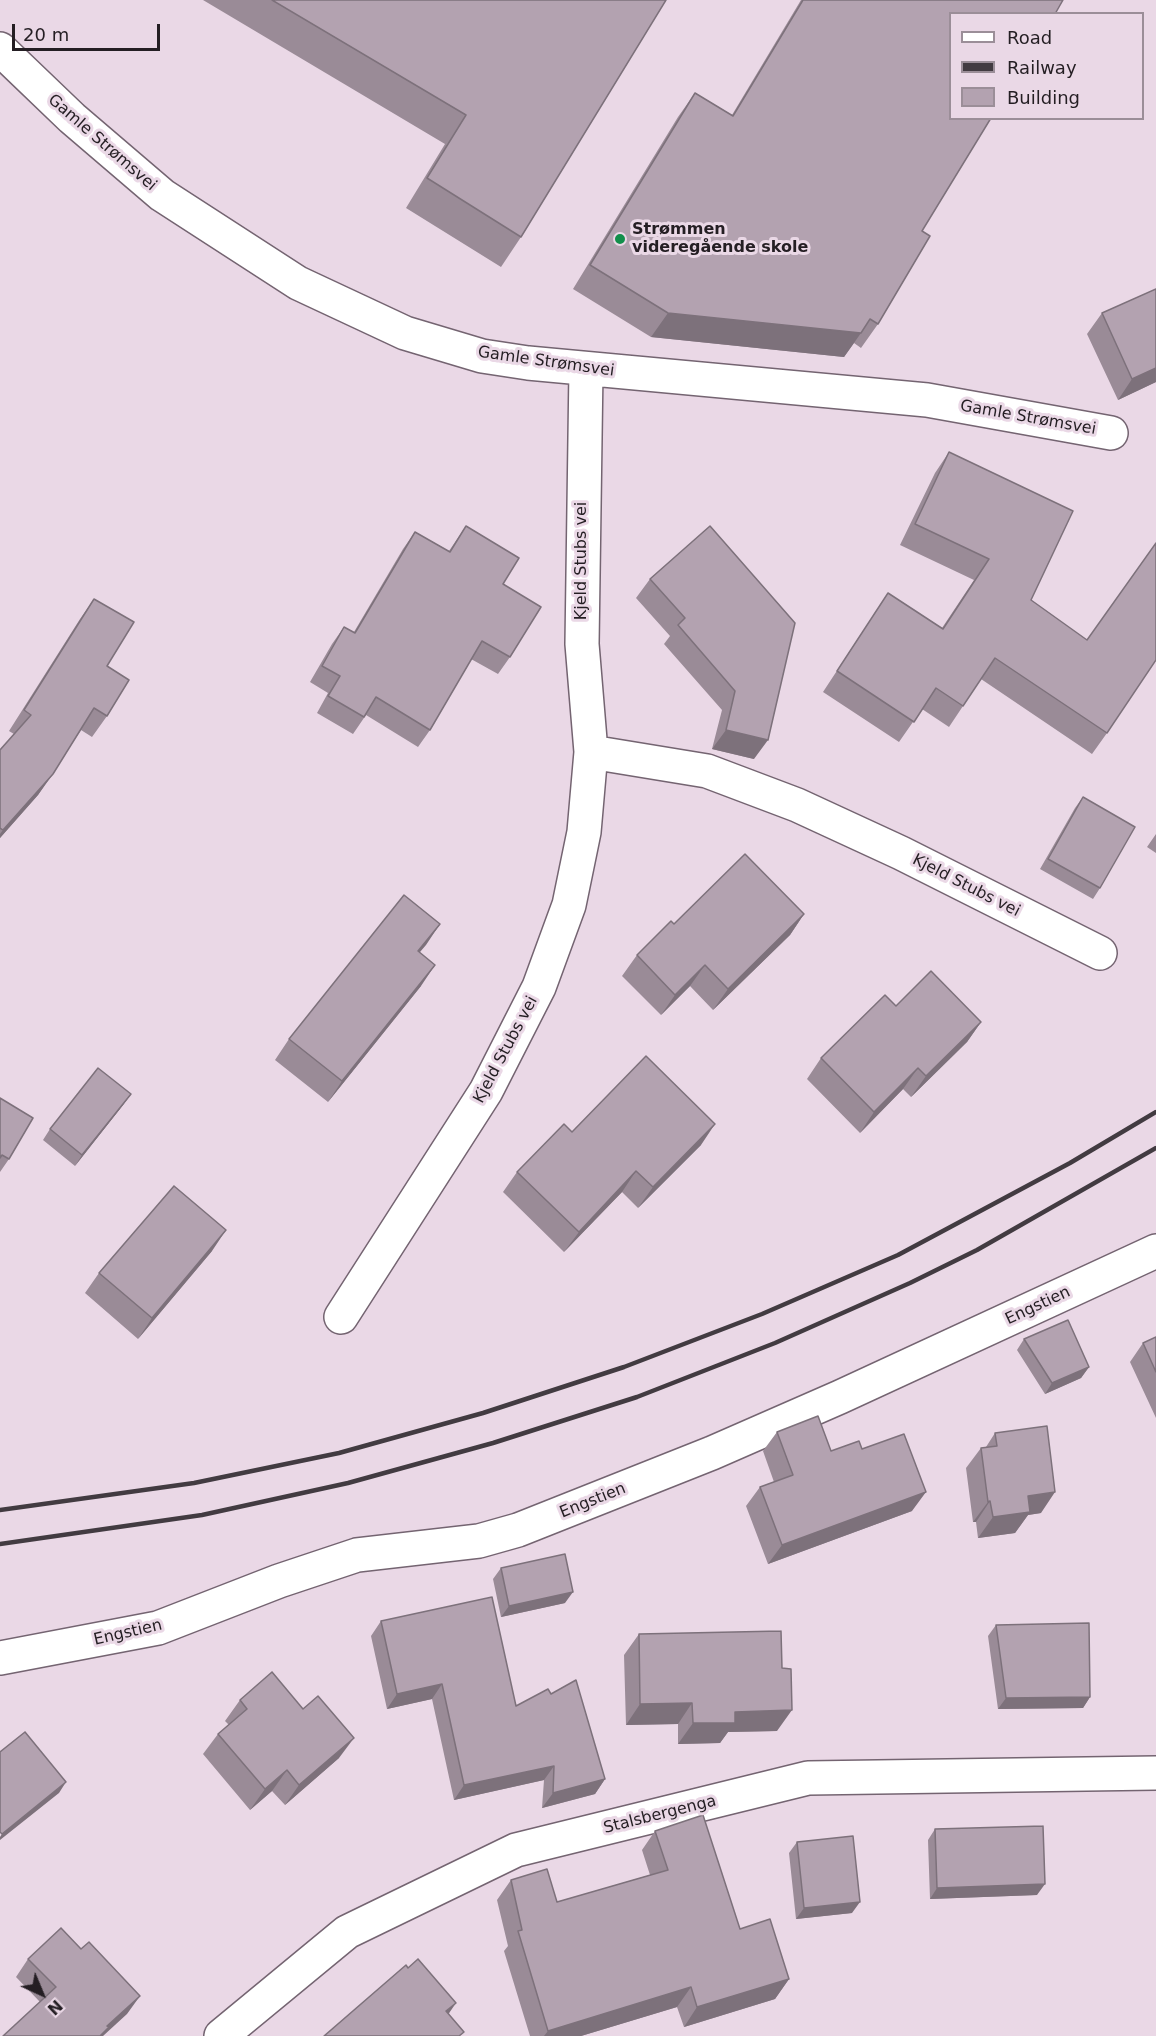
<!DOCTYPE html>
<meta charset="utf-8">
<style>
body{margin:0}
#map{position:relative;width:1156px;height:2036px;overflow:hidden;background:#ead8e6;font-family:"DejaVu Sans",sans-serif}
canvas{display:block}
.legend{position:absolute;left:949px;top:12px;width:195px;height:108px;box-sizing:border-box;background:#ead8e6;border:2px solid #9b8e98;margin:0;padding:8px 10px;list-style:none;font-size:18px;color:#241e23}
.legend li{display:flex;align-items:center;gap:12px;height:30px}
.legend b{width:30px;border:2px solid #9b8e98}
.north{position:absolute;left:12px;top:1964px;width:60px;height:60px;-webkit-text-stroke:4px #ead8e6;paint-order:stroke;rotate:136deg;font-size:16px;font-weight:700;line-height:24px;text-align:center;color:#241e23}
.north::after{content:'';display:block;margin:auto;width:21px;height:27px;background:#241e23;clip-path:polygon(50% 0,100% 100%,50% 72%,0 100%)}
.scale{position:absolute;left:12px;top:24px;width:148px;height:27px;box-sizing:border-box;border:3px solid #241e23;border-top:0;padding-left:8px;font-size:18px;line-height:21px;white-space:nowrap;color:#241e23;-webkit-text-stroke:4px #ead8e6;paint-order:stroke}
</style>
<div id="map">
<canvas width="1156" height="2036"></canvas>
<ul class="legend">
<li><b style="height:8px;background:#fff"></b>Road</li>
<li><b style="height:8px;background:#423b41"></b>Railway</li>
<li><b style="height:16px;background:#b3a2b0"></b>Building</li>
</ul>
<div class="north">N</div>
<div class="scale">20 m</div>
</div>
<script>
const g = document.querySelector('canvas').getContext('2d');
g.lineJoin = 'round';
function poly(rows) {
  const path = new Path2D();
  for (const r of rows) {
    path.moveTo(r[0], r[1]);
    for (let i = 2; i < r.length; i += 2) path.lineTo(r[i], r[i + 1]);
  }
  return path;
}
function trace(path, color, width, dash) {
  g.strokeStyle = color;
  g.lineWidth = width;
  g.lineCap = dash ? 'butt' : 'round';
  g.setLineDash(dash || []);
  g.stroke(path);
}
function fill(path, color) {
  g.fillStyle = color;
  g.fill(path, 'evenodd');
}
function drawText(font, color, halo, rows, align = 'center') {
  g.font = font + ' "DejaVu Sans",sans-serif';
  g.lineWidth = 6;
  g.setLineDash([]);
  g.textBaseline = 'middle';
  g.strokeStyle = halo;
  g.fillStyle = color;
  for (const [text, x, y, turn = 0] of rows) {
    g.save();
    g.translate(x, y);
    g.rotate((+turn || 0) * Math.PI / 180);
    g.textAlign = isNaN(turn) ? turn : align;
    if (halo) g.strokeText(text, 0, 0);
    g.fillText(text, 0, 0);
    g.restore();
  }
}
const minor = poly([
 [0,49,72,118,162,195,298,283,405,333,482,356,528,363,927,400,1111,433],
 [591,752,707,771,797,805,901,853,1100,953],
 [341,1317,486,1091,539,987,569,905,584,832,591,752,582,644,586,369],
 [0,1658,158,1628,279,1581,357,1555,479,1541,518,1530,712,1453,840,1397,1156,1251],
 [221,2036,347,1932,516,1850,808,1778,1156,1773]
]);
trace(minor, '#746471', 36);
trace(minor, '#fff', 33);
trace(poly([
 [0,1510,194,1483,339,1453,483,1413,624,1367,762,1314,898,1255,1070,1163,1156,1112],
 [0,1544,202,1515,348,1483,493,1443,637,1397,775,1343,910,1283,977,1250,1156,1148]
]), '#423b41', 4.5);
fill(poly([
 [203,0,666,0,521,237,501,267,406,208,445,144],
 [801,0,1063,0,922,231,878,324,861,348,854,343,844,357,651,337,573,289,678,117,695,93,732,115],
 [1156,289,1156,382,1118,400,1087,334,1102,313],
 [949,452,1031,600,1107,733,1092,754,981,679,949,727,922,709,899,742,823,692,888,593,942,628,974,580,900,545,935,473],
 [466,526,503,584,510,657,498,674,471,659,430,730,418,747,366,715,353,734,317,713,328,693,310,682,332,644,344,627,354,632,403,549,415,532,449,551],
 [710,526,754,759,712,749,722,710,664,644,670,636,636,598,650,579],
 [94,599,107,666,107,716,92,737,81,730,38,795,0,838,0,750,14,734,9,731,80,619],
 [1083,797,1100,888,1093,899,1040,869,1075,808],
 [1156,834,1156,853,1147,847],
 [804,914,790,935,713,1010,690,986,661,1015,622,976,637,955,674,924],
 [440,924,419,952,421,986,328,1102,275,1060,289,1039],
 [896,1006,981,1022,967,1042,911,1097,903,1089,860,1133,807,1079,821,1058],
 [131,1094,123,1105,75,1166,43,1140,50,1129],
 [0,1098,9,1159,0,1172],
 [572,1132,701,1145,638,1208,622,1192,564,1252,503,1192,517,1172],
 [212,1251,138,1339,85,1293,99,1273],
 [1156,1337,1156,1418,1130,1362,1143,1343],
 [1024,1339,1089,1367,1081,1378,1045,1394,1017,1350],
 [777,1432,831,1451,862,1449,912,1511,768,1564,746,1506,760,1487,774,1482,763,1451],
 [995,1433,1041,1513,1028,1515,1015,1533,978,1538,976,1522,973,1522,966,1468,981,1448,986,1447],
 [501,1568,565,1603,501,1617,493,1579],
 [381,1621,605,1779,595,1794,542,1808,544,1780,454,1800,432,1699,387,1709,371,1636],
 [996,1625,1090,1697,1083,1708,998,1709,988,1636],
 [639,1634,777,1731,728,1732,720,1743,678,1744,678,1724,626,1725,624,1655],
 [240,1700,339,1758,285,1805,272,1791,250,1810,203,1754,218,1734,229,1725,225,1721],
 [935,1829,1037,1895,930,1899,928,1840],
 [655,1831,740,1929,789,1979,775,1999,684,2027,677,2007,581,2036,530,2036,504,1951,508,1946,497,1900,511,1880,557,1902,650,1875,642,1850],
 [797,1842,852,1913,796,1919,789,1853],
 [28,1959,127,2014,40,2002,16,1977]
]), '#9a8b97');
fill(poly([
 [668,313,861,333,844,357,651,337],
 [1156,368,1156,382,1118,400,1132,379],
 [726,730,768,740,754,759,712,749],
 [53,774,38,795,0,838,0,834,3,830],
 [804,914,790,935,713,1010,728,989],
 [440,924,426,945,403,972,418,951],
 [435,965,421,986,328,1102,342,1081],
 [705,965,690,986,661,1015,675,995],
 [981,1022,967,1042,911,1097,926,1076],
 [918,1068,903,1089,860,1133,874,1112],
 [131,1094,123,1105,75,1166,82,1155],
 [715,1124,701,1145,638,1208,653,1187],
 [636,1171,622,1192,564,1252,579,1232],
 [226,1230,212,1251,138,1339,152,1318],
 [1089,1367,1081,1378,1045,1394,1052,1383],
 [926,1492,912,1511,768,1564,782,1545],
 [1055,1492,1041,1513,1028,1515,1015,1533,978,1538,993,1517,1028,1496],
 [990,1501,976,1522,973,1522,988,1502],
 [573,1592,565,1603,501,1617,509,1606],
 [442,1684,432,1699,387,1709,397,1694],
 [1090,1697,1083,1708,998,1709,1006,1698],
 [692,1703,678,1724,626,1725,640,1704],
 [792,1710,777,1731,728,1732,720,1743,678,1744,693,1723,735,1712],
 [354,1738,339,1758,285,1805,299,1785],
 [554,1766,544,1780,454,1800,464,1785],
 [287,1770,272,1791,250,1810,265,1789],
 [605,1779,595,1794,542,1808,553,1793],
 [66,1782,59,1793,0,1840,0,1837,2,1834],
 [1045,1884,1037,1895,930,1899,937,1888],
 [860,1902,852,1913,796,1919,804,1908],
 [789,1979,775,1999,684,2027,697,2007],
 [691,1987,677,2007,581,2036,544,2036,548,2031],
 [140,1996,127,2014,103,2036,100,2036,107,2026],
 [456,2003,443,2022,446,2011]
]), '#7d717b');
const building = poly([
 [272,0,666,0,521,237,427,178,466,115,272,0],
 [803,0,1063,0,1055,14,951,14,951,118,991,118,922,231,930,236,878,324,870,319,861,333,668,313,590,265,695,93,733,116,803,0],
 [1156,289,1156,368,1132,379,1102,313,1156,289],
 [949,452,1073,511,1031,600,1087,640,1156,543,1156,660,1107,733,995,658,963,706,936,688,914,722,837,671,888,593,943,629,989,559,915,524,949,452],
 [466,526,519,558,503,584,541,607,510,657,482,641,430,730,376,697,364,717,328,696,340,676,322,666,344,627,355,633,415,532,450,552,466,526],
 [710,526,795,623,768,740,726,730,735,691,678,625,685,618,650,579,710,526],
 [94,599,134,622,107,666,129,680,107,716,94,708,53,774,3,830,0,828,0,750,31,715,24,710,94,599],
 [1083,797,1135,827,1100,888,1048,859,1083,797],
 [745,854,804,914,728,989,705,965,675,995,637,955,671,921,674,924,745,854],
 [404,895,440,924,418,951,435,965,342,1081,289,1039,404,895],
 [931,971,981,1022,926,1076,918,1068,874,1112,821,1058,885,995,896,1006,931,971],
 [646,1056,715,1124,653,1187,636,1171,579,1232,517,1172,564,1124,572,1132,646,1056],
 [98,1068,131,1094,82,1155,50,1129,98,1068],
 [0,1098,33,1118,9,1159,2,1155,0,1158,0,1098],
 [174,1186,226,1230,152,1318,99,1273,174,1186],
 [1068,1320,1089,1367,1052,1383,1024,1339,1068,1320],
 [1156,1337,1156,1372,1143,1343,1156,1337],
 [818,1416,831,1451,859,1441,862,1449,904,1434,926,1492,782,1545,760,1487,793,1475,777,1432,818,1416],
 [1047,1426,1055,1492,1028,1496,1030,1512,993,1517,990,1501,988,1502,981,1448,997,1446,995,1433,1047,1426],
 [565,1554,573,1592,509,1606,501,1568,565,1554],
 [492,1597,516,1706,548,1689,551,1694,576,1680,605,1779,553,1793,554,1766,464,1785,442,1684,397,1694,381,1621,492,1597],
 [1089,1623,1090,1697,1006,1698,996,1625,1089,1623],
 [781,1631,782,1668,791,1669,792,1710,735,1712,735,1723,693,1723,692,1703,640,1704,639,1634,781,1631],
 [272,1672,303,1709,318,1696,354,1738,299,1785,287,1770,265,1789,218,1734,247,1709,240,1700,272,1672],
 [25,1732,66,1782,2,1834,0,1832,0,1752,25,1732],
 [703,1815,740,1929,770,1919,789,1979,697,2007,691,1987,548,2031,518,1931,522,1930,511,1880,547,1869,557,1902,668,1870,655,1831,703,1815],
 [1043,1826,1045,1884,937,1888,935,1829,1043,1826],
 [853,1836,860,1902,804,1908,797,1842,853,1836],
 [61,1928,81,1949,89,1942,140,1996,107,2026,109,2027,100,2036,3,2036,56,1987,28,1959,61,1928],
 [418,1959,456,2003,446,2011,464,2032,459,2036,324,2036,406,1965,408,1968,418,1959]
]);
fill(building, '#b3a2b0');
trace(building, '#7d717b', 1.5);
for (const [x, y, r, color] of [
 [620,239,6,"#128f4b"]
]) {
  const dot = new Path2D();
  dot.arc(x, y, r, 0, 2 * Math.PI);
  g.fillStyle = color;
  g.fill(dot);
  trace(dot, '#ead8e6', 2);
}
drawText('16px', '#241e23', '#ead8e6', [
 ["Gamle Strømsvei",102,143,41],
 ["Gamle Strømsvei",546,362,8],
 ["Gamle Strømsvei",1028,418,10],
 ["Kjeld Stubs vei",582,561,-90],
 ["Kjeld Stubs vei",966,886,27],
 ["Kjeld Stubs vei",506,1050,-62],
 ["Engstien",1038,1306,-25],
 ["Engstien",593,1501,-22],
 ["Engstien",128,1633,-13],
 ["Stalsbergenga",660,1815,-14]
]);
drawText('bold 16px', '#241e23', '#ead8e6', [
 ["Strømmen",632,230],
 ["videregående skole",632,248]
], 'left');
</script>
